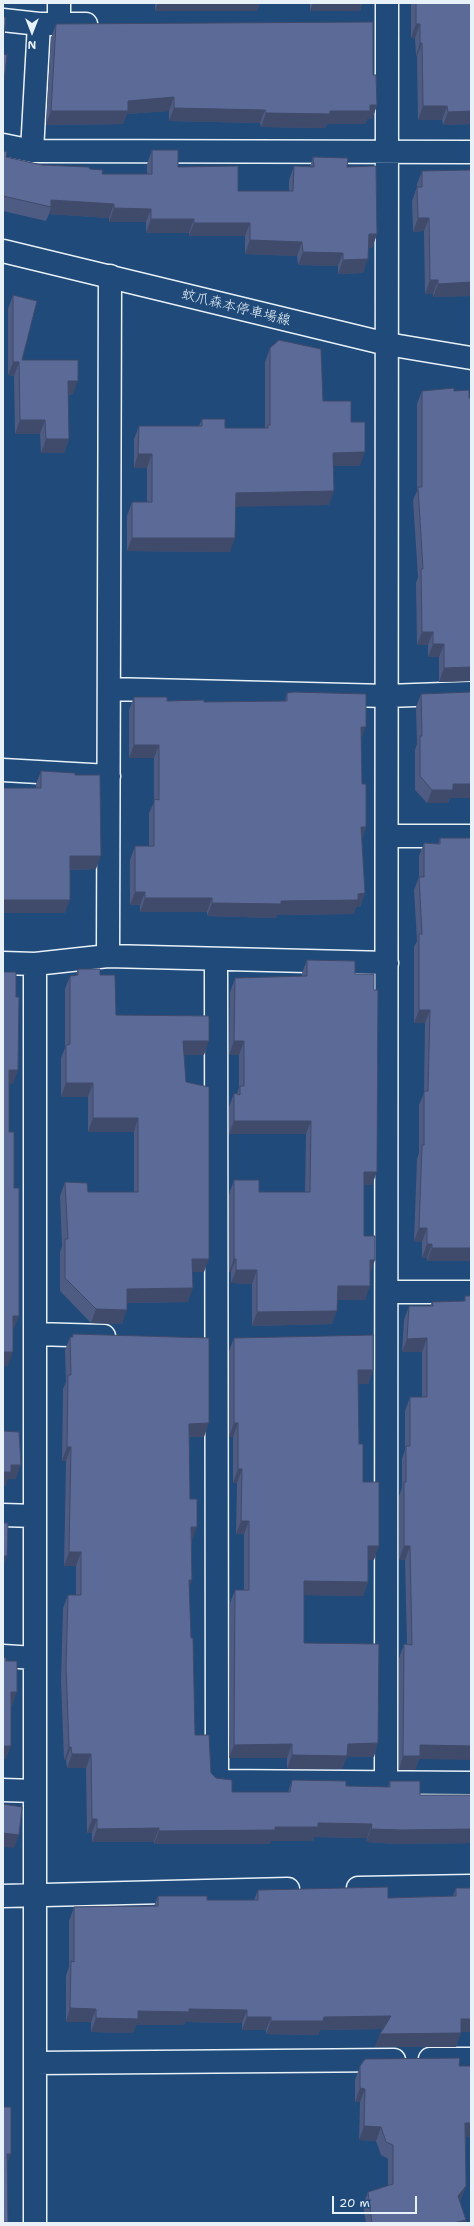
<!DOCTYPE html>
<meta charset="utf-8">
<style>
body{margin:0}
#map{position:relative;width:474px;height:2226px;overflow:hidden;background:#1f4a7a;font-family:"Shantell Sans",sans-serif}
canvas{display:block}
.frame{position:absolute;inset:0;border:4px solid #e8f1f8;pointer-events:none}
.north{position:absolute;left:12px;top:12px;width:40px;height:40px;-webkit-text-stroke:3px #1f4a7a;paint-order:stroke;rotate:180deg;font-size:11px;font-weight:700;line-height:16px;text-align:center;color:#e8f1f8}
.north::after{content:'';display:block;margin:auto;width:14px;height:18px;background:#e8f1f8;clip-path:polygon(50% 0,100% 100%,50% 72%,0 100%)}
.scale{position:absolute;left:332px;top:2196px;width:85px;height:18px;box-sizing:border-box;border:2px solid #e8f1f8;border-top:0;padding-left:5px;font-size:12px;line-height:14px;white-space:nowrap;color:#e8f1f8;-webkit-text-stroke:3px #1f4a7a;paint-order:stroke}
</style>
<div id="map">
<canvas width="474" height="2226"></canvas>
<div class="frame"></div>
<div class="north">N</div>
<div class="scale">20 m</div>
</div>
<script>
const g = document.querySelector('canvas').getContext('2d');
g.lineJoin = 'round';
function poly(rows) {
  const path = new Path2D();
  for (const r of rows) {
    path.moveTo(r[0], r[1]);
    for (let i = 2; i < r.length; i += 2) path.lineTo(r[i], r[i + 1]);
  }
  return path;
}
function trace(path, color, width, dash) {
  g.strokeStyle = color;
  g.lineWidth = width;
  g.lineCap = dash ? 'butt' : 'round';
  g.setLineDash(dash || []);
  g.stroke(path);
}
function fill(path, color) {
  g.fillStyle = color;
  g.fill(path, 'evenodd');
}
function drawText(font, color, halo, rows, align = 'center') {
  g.font = font + ' "Shantell Sans","Klee One",sans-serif';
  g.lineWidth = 3.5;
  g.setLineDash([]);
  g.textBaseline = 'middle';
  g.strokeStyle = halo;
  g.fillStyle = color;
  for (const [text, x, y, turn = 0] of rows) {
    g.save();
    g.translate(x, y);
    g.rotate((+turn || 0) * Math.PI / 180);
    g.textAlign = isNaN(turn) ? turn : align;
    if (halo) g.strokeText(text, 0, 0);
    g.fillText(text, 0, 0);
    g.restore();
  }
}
const minor = poly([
 [59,3,59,24],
 [3,20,39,24,86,24],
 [3,145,32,151,471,152],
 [32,151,39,24],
 [109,689,387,696,471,693],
 [3,770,109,776],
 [387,836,471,836],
 [108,956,110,276],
 [216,959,217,1781,471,1783],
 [3,963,35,964,108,956,387,963],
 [35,964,35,2223],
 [387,1292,471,1292],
 [35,1334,104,1336],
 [3,1515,35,1516],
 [3,1656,35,1658],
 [386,1782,387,3],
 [3,1790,35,1791],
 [358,1888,471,1886],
 [3,1896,288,1889],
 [430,2059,471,2059],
 [35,2063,394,2060]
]);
const secondary = poly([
 [3,251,387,344,471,358]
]);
trace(minor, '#e8f1f8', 25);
trace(secondary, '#e8f1f8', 25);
trace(minor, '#1f4a7a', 22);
trace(secondary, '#1f4a7a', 22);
fill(poly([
 [155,3,260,3,257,11,155,11],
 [310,3,362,3,360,11,310,11],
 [411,3,471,3,471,124,443,125,442,120,418,120,417,56,416,56,415,38,411,38],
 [56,24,373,75,377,105,372,119,367,119,365,124,327,124,325,128,261,127,260,123,169,121,169,111,127,114,123,124,46,125,51,38],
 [152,150,178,167,238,191,289,191,289,180,294,166,310,167,313,157,347,167,377,234,372,248,369,248,363,273,338,274,338,266,298,265,297,256,245,254,245,236,189,236,189,233,146,233,146,222,109,222,109,218,49,214,46,221,3,211,3,151,6,157,42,165,90,169,102,174,147,174,147,164],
 [471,170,471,296,433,297,433,294,425,294,424,231,413,232,412,201,417,187,417,184,422,171],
 [13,295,22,360,73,394,68,395,69,439,64,453,41,453,40,434,15,434,14,376,8,375,8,309],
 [270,348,323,401,351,422,360,466,333,466,329,505,236,506,230,552,127,551,127,516,132,502,147,502,147,468,134,468,134,439,139,426,199,426,202,419,225,428,265,428,265,362],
 [422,391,454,391,469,398,471,398,471,681,439,682,439,657,428,657,428,645,417,645,416,583,418,577,413,500,417,491,417,404],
 [287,693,361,739,362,784,366,827,362,839,365,893,360,907,356,907,354,914,277,915,276,918,207,916,207,912,140,912,140,905,130,905,130,860,135,846,149,846,149,813,154,802,154,758,129,758,129,710,134,697,167,701,204,702,285,701],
 [421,694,471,798,450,798,448,803,427,803,415,790,415,750,417,744,416,707],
 [41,771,75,775,96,869,70,870,65,913,3,913,36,788,36,784],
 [440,838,471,1261,427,1261,427,1258,422,1258,422,1242,414,1241,417,1159,419,1153,419,1105,424,1093,425,1023,414,1023,414,947,417,941,414,890,419,877,419,856,424,843,438,844],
 [307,960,355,974,372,1185,364,1185,364,1236,370,1274,365,1300,337,1300,332,1324,252,1326,252,1284,231,1283,231,1272,229,1272,229,1194,234,1180,259,1192,305,1192,306,1134,229,1134,229,1107,234,1093,237,1094,239,1087,239,1055,229,1055,230,992,235,978,302,976,302,973],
 [78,969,100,975,116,1015,204,1055,184,1055,186,1082,204,1272,192,1272,188,1302,127,1303,122,1324,91,1323,60,1291,60,1252,62,1246,60,1196,65,1182,88,1192,134,1192,134,1132,88,1132,88,1097,61,1097,61,1058,65,1048,65,989,70,976,76,975],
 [465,1296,419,1759,415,1770,399,1770,399,1658,404,1644,407,1644,405,1560,399,1560,399,1496,402,1488,402,1459,405,1450,405,1411,410,1397,422,1397,422,1352,402,1352,404,1320,409,1306,430,1306,432,1302,464,1301],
 [73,1334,204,1437,189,1437,190,1499,192,1541,189,1588,195,1735,211,1773,232,1792,288,1792,292,1780,346,1786,388,1787,390,1781,420,1795,471,1795,471,1843,397,1844,366,1842,367,1838,314,1837,313,1841,271,1841,270,1844,154,1844,154,1842,92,1842,92,1833,87,1833,86,1768,67,1768,66,1760,64,1760,61,1681,63,1608,68,1595,76,1595,76,1566,64,1566,66,1461,62,1461,63,1389,66,1382,65,1350,70,1337,72,1337],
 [234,1338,373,1370,368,1384,358,1384,359,1444,363,1482,374,1560,368,1560,368,1582,363,1596,304,1595,304,1643,374,1757,347,1757,342,1769,287,1769,287,1758,229,1758,230,1603,235,1590,244,1590,244,1534,236,1534,237,1483,233,1483,233,1437,229,1437,229,1351],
 [456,1888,471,2032,461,2032,456,2047,375,2047,380,2034,382,2029,320,2030,318,2035,266,2034,266,2030,242,2030,242,2023,185,2022,184,2025,136,2025,133,2033,91,2032,91,2022,66,2022,66,1975,69,1967,69,1921,74,1907,154,1906,158,1896,207,1900,254,1900,258,1890,388,1898,453,1896],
 [360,2066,471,2066,471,2137,466,2137,466,2186,461,2199,460,2201,466,2220,465,2223,366,2223,363,2205,368,2192,388,2186,388,2159,381,2155,376,2141,359,2140,360,2102,355,2102,355,2080]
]), '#4e5b82');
fill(poly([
 [158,3,260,3,257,11,155,11],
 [313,3,362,3,360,11,310,11],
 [416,24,420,24,415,38,411,38],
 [420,43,422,43,417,56,416,56],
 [174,97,169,111,127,114,123,124,46,125,51,111,128,101],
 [370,105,377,105,372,119,367,119,365,124,327,124,325,128,261,127,266,113,330,111],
 [423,106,447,106,442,120,418,120],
 [174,108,265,110,260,123,169,121],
 [471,111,471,124,443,125,448,112],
 [51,200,114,204,109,218,49,214,51,207],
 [114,208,151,209,146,222,109,222],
 [418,218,429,218,424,231,413,232],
 [151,219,194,219,189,233,146,233],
 [194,223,250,223,245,236,189,236],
 [369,234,377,234,372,248,364,248],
 [250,240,302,242,297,256,245,254],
 [303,252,343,253,338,266,298,265],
 [368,259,363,273,338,274,343,260],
 [430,280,438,280,433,294,425,294],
 [471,282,471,296,433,297,438,284],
 [13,362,19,362,14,376,8,375],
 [68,381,78,381,73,394,63,395],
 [20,420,45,420,40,434,15,434],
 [46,439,69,439,64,453,41,453],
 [365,452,360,466,328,466,333,453],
 [138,454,152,454,147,468,134,468],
 [334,491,329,505,231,507,236,493],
 [132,538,235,538,230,552,127,551],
 [422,632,433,632,428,645,417,645],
 [433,644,444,644,439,657,428,657],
 [471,667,471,681,439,682,444,668],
 [361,727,366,727,361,740],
 [134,745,159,745,154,758,129,758],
 [453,784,471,784,471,798,450,798,448,803,427,803,432,790],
 [361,827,366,827,361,841],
 [70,856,101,856,96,869,65,870],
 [135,892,145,892,140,905,130,905],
 [365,893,360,907,356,907,354,914,277,915,276,918,207,916,212,903,281,901],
 [145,898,212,898,207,912,140,912],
 [3,900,70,900,65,913,3,913],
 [419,1010,430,1010,425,1023,414,1023],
 [183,1041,209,1041,204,1055,178,1055],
 [234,1041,244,1041,239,1055,229,1055],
 [9,1070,18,1070,13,1084,4,1083],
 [66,1083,93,1083,88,1097,61,1097],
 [93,1118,138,1118,134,1132,88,1132],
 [234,1121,311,1121,306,1134,229,1134],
 [364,1172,377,1172,372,1185,359,1185],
 [419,1228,427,1228,422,1242,414,1241],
 [427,1244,432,1244,427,1258,422,1258],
 [432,1248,471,1248,471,1261,427,1261],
 [192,1259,209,1259,204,1272,187,1272],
 [234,1259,236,1259,231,1272,229,1272],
 [370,1260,375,1260,370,1274,365,1274],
 [236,1270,257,1270,252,1284,231,1283],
 [338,1286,370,1286,365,1300,333,1300],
 [193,1288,188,1302,122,1303,127,1289],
 [96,1309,127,1310,122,1324,91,1323],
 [337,1311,332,1324,252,1326,257,1312],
 [13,1316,19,1316,14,1329,8,1329],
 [427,1338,422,1352,402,1352,407,1339],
 [3,1352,13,1352,8,1366,3,1366],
 [358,1370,373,1370,368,1384,353,1384],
 [209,1423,204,1437,184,1437,189,1424],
 [234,1423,238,1423,233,1437,229,1437],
 [67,1447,71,1447,66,1461,62,1461],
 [11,1465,21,1465,16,1479,8,1479,6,1486,3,1486,3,1472],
 [238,1469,242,1469,237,1483,233,1483],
 [241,1521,249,1521,244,1534,236,1534],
 [191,1527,197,1527,192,1541],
 [368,1546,379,1546,374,1560,363,1560],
 [404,1546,410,1546,405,1560,399,1560],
 [69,1552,81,1552,76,1566,64,1566],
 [3,1556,7,1556,3,1567],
 [189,1580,192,1580,187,1594],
 [304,1581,368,1582,363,1596,299,1595],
 [11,1692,17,1692,12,1706,6,1706],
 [378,1743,374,1757,347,1757,342,1769,287,1769,292,1755,348,1744],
 [292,1744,287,1758,229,1758,234,1745],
 [420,1745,471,1746,471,1760,419,1759,415,1770,399,1770,403,1756],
 [3,1746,11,1746,6,1759,3,1759],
 [69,1747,71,1747,66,1760,64,1760],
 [72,1754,91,1754,86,1768,67,1768],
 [92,1819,97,1819,92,1833,87,1833],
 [318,1823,372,1824,367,1838,314,1837,313,1841,271,1841,270,1844,154,1844,159,1831,275,1827],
 [159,1828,154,1842,92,1842,97,1829],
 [371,1829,471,1829,471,1843,397,1844,366,1842],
 [3,1833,19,1835,14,1848,3,1847],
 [70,2008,96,2009,91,2022,66,2022],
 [189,2009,247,2010,242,2023,185,2022,184,2025,136,2025,133,2033,91,2032,96,2018,138,2011],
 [391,2016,386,2029,320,2030,318,2035,266,2034,271,2021,324,2017],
 [247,2017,271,2017,266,2030,242,2030],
 [461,2019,471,2019,471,2032,456,2032],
 [461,2033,456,2047,375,2047,380,2034],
 [360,2088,365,2089,360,2102,355,2102],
 [465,2123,471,2123,471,2137,460,2137],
 [364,2126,381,2127,376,2141,359,2140],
 [7,2154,11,2154,6,2167],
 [466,2186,461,2199,453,2209,458,2196],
 [466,2220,465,2223,453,2223]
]), '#404a6a');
const building = poly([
 [416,3,471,3,471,111,448,112,447,106,423,106,422,43,420,43,420,24,416,24,416,3],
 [3,16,6,18,3,45,3,16],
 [373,22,373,75,376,75,377,105,370,105,370,111,330,111,330,114,266,113,265,110,174,108,174,97,128,101,128,111,51,111,56,24,373,22],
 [3,54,7,55,4,81,3,83,3,54],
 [152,150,178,150,178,167,238,166,238,191,293,191,294,166,314,167,313,157,348,158,347,167,376,166,377,234,369,234,368,259,343,260,343,253,303,252,302,242,250,240,250,223,194,223,194,219,151,219,151,209,114,208,114,204,51,200,51,207,3,196,4,193,3,193,3,151,7,152,6,157,42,165,89,167,90,169,103,170,102,174,152,174,152,150],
 [471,170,471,282,438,284,438,280,430,280,429,218,418,218,417,187,422,187,422,171,471,170],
 [13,295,37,301,22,360,78,360,78,381,68,381,69,439,46,439,45,420,20,420,19,362,13,362,13,295],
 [279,340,321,349,323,401,351,401,351,422,365,422,365,452,333,453,334,491,236,493,235,538,132,538,132,502,152,502,152,454,138,454,139,426,202,426,202,419,225,419,225,428,268,428,268,425,270,425,270,348,279,340],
 [454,388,454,391,469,390,469,398,471,398,471,667,444,668,444,644,433,644,433,632,422,632,421,569,423,569,418,487,422,487,422,391,454,388],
 [293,692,366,694,366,727,361,727,362,784,366,784,366,827,361,827,365,893,358,894,358,900,281,901,281,904,212,903,212,898,145,898,145,892,135,892,135,846,154,846,154,799,159,800,159,745,134,745,134,697,167,697,167,701,204,700,204,702,287,701,287,693,293,692],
 [471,692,471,784,453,784,453,790,432,790,420,776,420,736,422,736,421,694,471,692],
 [41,771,75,773,75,775,100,775,101,856,70,856,70,900,3,900,3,788,41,788,41,771],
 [440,838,471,838,471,1248,432,1248,432,1244,427,1244,427,1228,419,1228,422,1145,424,1145,424,1091,428,1091,430,1010,419,1010,419,934,422,934,419,877,424,877,424,843,440,844,440,838],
 [307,960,355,961,355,974,374,974,374,990,378,990,377,1172,364,1172,364,1236,375,1236,375,1260,370,1260,370,1286,338,1286,337,1311,257,1312,257,1270,236,1270,236,1259,234,1259,234,1180,259,1180,259,1192,310,1192,311,1121,234,1121,234,1093,240,1095,240,1086,244,1086,244,1041,234,1041,235,978,307,976,307,960],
 [78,969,100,969,100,975,115,975,116,1015,209,1016,209,1041,183,1041,186,1082,209,1087,209,1259,192,1259,193,1288,127,1289,127,1310,96,1309,65,1278,65,1239,68,1239,65,1182,87,1183,88,1192,138,1192,138,1118,93,1118,93,1083,66,1083,66,1045,70,1044,70,976,78,975,78,969],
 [3,972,16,972,16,997,19,997,18,1070,9,1070,9,1132,14,1132,14,1188,19,1188,19,1316,13,1316,13,1352,3,1352,3,972],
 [465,1296,471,1296,471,1746,420,1745,420,1756,403,1756,404,1644,412,1645,410,1546,404,1546,404,1482,406,1482,406,1446,410,1446,410,1397,427,1397,427,1338,407,1339,409,1306,433,1306,432,1302,465,1301,465,1296],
 [73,1334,209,1338,209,1423,189,1424,190,1499,197,1499,197,1527,191,1527,192,1580,189,1580,191,1638,193,1638,195,1735,209,1735,211,1773,216,1778,232,1780,232,1792,290,1792,292,1780,346,1781,346,1786,390,1787,390,1781,420,1781,420,1795,471,1795,471,1829,402,1830,371,1829,372,1824,318,1823,318,1827,275,1827,275,1830,159,1831,159,1828,97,1829,97,1819,92,1819,91,1754,72,1754,71,1747,69,1747,66,1667,68,1595,81,1595,81,1552,69,1552,71,1447,67,1447,68,1375,71,1375,70,1337,73,1337,73,1334],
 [373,1335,373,1370,358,1370,359,1444,363,1444,363,1482,379,1482,379,1546,368,1546,368,1582,304,1581,304,1643,379,1644,378,1743,348,1744,347,1756,292,1755,292,1744,234,1745,235,1590,249,1590,249,1521,241,1521,242,1469,238,1469,238,1423,234,1423,234,1338,373,1335],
 [3,1431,19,1432,21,1465,11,1465,11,1472,3,1472,3,1431],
 [3,1523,8,1523,7,1556,3,1556,3,1523],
 [3,1657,6,1658,6,1661,17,1661,17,1692,11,1692,11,1746,3,1746,3,1657],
 [3,1804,22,1807,19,1835,3,1833,3,1804],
 [388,1887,388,1898,456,1896,456,1888,471,1888,471,2019,461,2019,461,2033,380,2034,391,2016,324,2017,323,2021,271,2021,271,2017,247,2017,247,2010,189,2009,189,2012,138,2011,138,2019,96,2018,96,2009,70,2008,71,1961,74,1962,74,1907,158,1906,158,1896,207,1896,207,1900,258,1900,258,1890,388,1887],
 [460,2058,459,2066,471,2066,471,2123,465,2123,466,2186,458,2196,466,2220,453,2223,372,2223,368,2192,393,2184,393,2145,386,2142,381,2127,364,2126,365,2089,360,2088,360,2066,365,2059,460,2058],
 [3,2107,11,2107,11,2154,7,2154,8,2222,3,2222,3,2107]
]);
fill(building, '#5b6a97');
trace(building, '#404a6a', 1);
drawText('14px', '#e8f1f8', '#1f4a7a', [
 ["蚊爪森本停車場線",236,308,14]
]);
</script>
